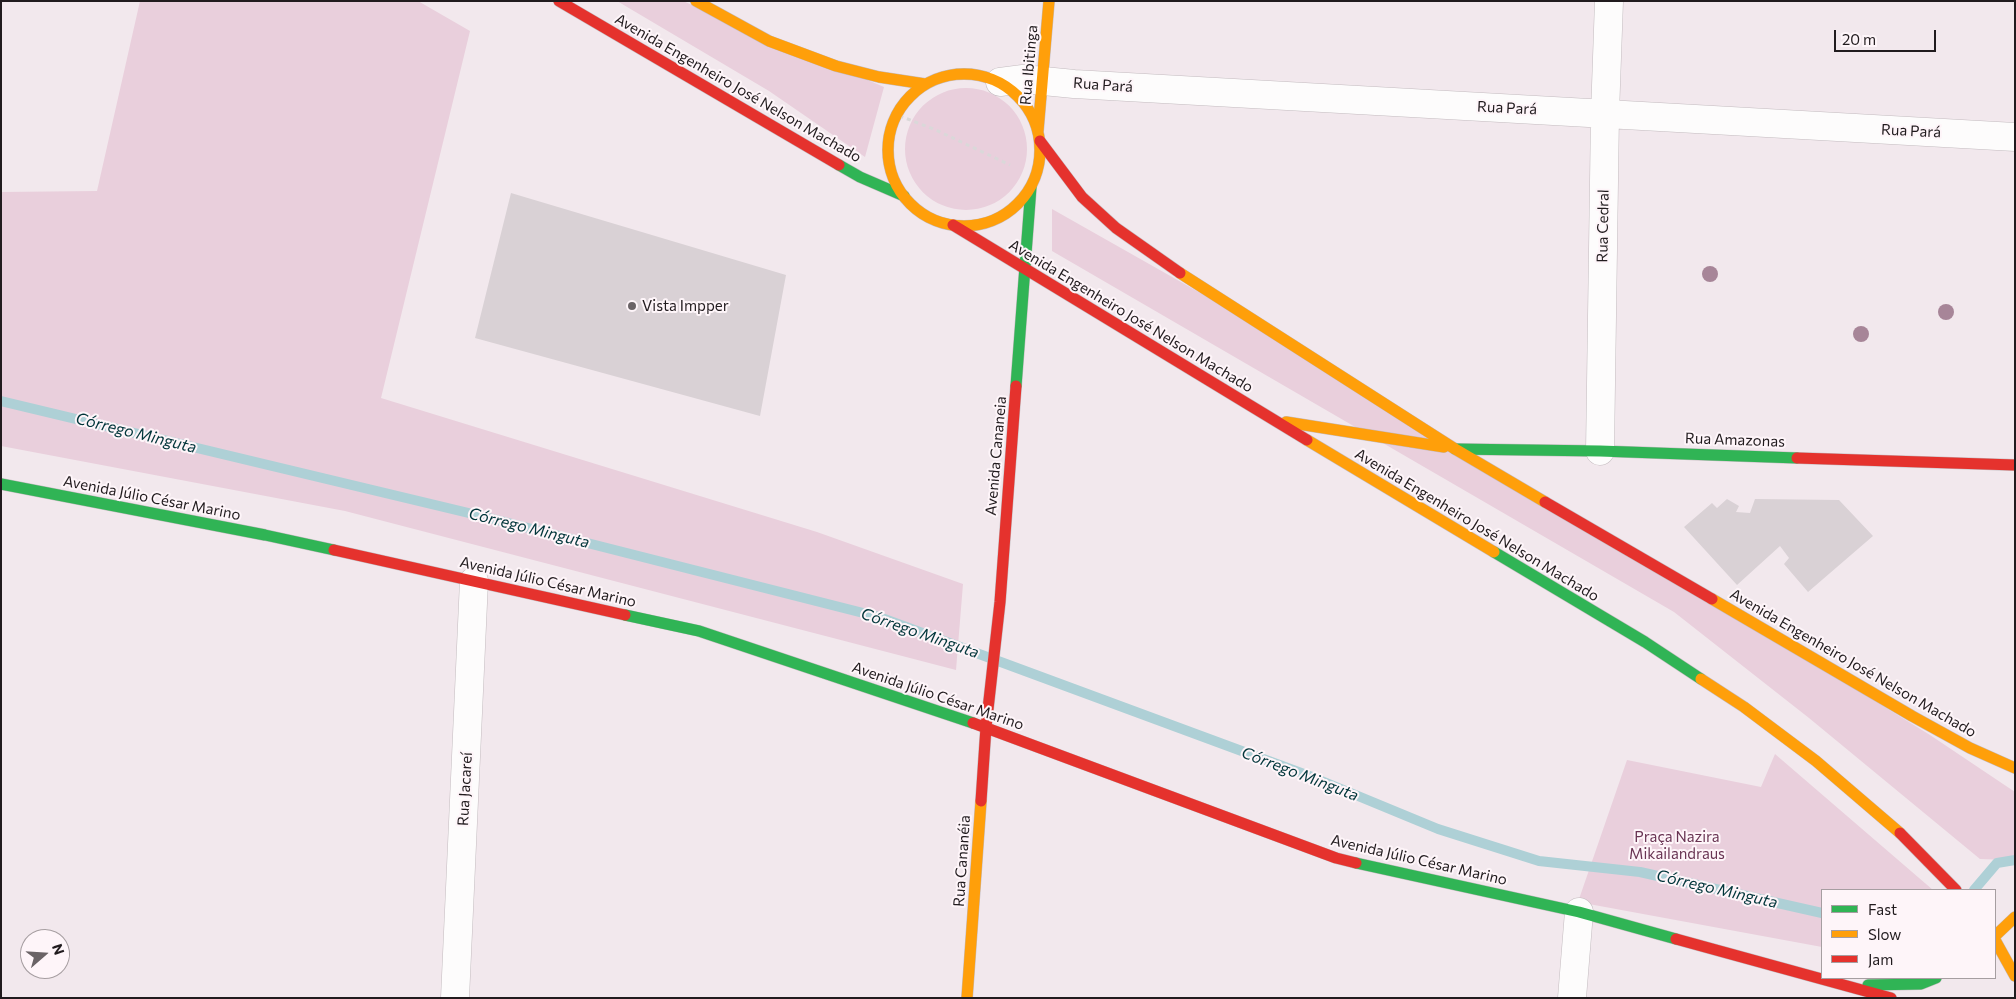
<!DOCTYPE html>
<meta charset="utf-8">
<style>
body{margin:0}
#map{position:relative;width:2016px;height:999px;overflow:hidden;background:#f2e8ed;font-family:Commissioner,sans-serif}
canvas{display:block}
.frame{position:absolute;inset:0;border:2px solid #211b1e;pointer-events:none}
.legend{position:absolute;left:1821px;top:889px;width:175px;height:90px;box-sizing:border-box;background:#fef5f9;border:1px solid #a69ea1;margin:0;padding:6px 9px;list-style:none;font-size:15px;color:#211b1e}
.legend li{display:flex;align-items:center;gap:10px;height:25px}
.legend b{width:25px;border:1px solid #a69ea1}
.north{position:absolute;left:20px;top:929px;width:50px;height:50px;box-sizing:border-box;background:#fef5f9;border:1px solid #a69ea1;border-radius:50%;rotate:71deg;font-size:14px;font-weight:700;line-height:20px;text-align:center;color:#211b1e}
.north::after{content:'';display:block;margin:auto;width:18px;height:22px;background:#6a6366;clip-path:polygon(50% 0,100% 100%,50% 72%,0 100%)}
.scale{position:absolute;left:1834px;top:30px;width:102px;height:22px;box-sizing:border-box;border:2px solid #211b1e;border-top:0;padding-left:6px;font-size:15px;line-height:18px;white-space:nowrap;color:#211b1e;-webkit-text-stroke:4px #fef5f9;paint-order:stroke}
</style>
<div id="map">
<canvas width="2016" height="999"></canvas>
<div class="frame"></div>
<ul class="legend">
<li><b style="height:6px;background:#30b455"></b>Fast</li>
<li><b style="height:6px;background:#ff9f0a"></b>Slow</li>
<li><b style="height:6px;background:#e5322d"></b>Jam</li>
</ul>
<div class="north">N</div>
<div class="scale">20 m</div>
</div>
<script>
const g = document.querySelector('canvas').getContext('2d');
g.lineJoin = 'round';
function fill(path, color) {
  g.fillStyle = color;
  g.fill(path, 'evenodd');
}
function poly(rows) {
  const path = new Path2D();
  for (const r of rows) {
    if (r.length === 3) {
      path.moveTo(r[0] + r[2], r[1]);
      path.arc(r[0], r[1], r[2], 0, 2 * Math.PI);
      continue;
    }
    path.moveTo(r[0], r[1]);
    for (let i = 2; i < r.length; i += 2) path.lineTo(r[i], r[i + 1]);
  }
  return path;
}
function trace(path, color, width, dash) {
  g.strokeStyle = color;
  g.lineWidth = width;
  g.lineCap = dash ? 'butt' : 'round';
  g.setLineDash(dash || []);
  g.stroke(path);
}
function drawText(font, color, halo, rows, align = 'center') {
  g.font = font + ' Commissioner,sans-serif';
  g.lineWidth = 4;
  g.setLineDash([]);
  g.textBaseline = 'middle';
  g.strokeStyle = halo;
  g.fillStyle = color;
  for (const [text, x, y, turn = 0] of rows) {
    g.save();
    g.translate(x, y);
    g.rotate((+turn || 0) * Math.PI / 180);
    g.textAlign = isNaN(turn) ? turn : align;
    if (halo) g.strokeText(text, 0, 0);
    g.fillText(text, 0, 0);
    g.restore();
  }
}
fill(poly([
 [140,1,418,1,470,31,381,398,817,532,963,584,956,670,345,511,1,446,1,192,97,191],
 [617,1,683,1,884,87,865,157,769,91],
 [966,149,61],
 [1052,209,1370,389,1930,735,2015,792,2015,854,2008,860,1980,859,1809,718,1674,612,1052,251],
 [1775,754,1933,890,1822,890,1822,947,1578,902,1627,760,1761,787]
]), '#e9cfdc');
trace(poly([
 [1,401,477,515,879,617,1312,777,1438,829,1539,861,1640,872,1822,913],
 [1974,890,1997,863,2015,860]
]), '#aed0d6', 10);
fill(poly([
 [511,193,786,275,760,416,475,338],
 [1727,499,1739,506,1736,512,1750,513,1755,499,1839,500,1873,536,1808,592,1784,564,1789,558,1780,546,1737,585,1684,527,1712,503,1717,508]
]), '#d9d1d5');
const street = poly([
 [1000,82,1023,79,1074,84,2015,137],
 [1600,451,1605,114,1609,1],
 [455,998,474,581],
 [1572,998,1579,912]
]);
const fast = poly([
 [839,165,860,177,904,196],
 [1016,386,1031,187],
 [1455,449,1600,451,1797,458],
 [1,484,265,535,334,550],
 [1494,552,1645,642,1701,679],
 [625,615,699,631,973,723],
 [1356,863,1579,912,1676,939],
 [1868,985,1921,984,1936,978]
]);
const slow = poly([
 [696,1,769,41,836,66,879,77,925,84],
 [964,150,76],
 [1038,131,1049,1],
 [1180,273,1455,449,1545,502],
 [1286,422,1444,447],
 [1307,440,1494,552],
 [1712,599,1912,716,1970,748,2015,768],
 [1701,679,1744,707,1816,761,1900,833],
 [1995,936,2015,917],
 [1995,940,2015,976],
 [967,998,981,801]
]);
const jam = poly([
 [559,1,839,165],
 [1040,141,1082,197,1116,228,1180,273],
 [953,225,1307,440],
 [1797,458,2015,465],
 [1545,502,1712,599],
 [334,550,625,615],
 [973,723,1336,858,1356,863],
 [981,801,986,727,1000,602,1016,386],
 [1900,833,1956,890],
 [1676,939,1891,998]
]);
trace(street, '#c3bbbf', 29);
trace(fast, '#c3bbbf', 12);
trace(slow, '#c3bbbf', 12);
trace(jam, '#c3bbbf', 12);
trace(poly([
 [892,113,936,130,1010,165]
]), '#dad8d9', 3, [4, 4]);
trace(street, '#fdfcfc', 28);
trace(fast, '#30b455', 11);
trace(slow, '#ff9f0a', 11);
trace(jam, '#e5322d', 11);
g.fillStyle = '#a78598';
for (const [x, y] of [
 [1710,274],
 [1946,312],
 [1861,334]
]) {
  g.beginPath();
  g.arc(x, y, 8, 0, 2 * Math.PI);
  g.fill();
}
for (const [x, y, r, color] of [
 [632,306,5,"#6a6366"]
]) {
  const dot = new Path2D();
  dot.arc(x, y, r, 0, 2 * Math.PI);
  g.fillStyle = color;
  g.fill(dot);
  trace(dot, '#fef5f9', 2);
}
drawText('15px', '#211b1e', '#fef5f9', [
 ["Rua Ibitinga",1029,65,-85],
 ["Rua Pará",1103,85,4],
 ["Avenida Engenheiro José Nelson Machado",738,88,30],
 ["Rua Pará",1507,108,3],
 ["Rua Pará",1911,131,3],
 ["Rua Cedral",1603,226,-89],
 ["Avenida Engenheiro José Nelson Machado",1131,316,31],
 ["Rua Amazonas",1735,440,2],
 ["Avenida Cananeia",996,456,-85],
 ["Avenida Júlio César Marino",152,498,11],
 ["Avenida Engenheiro José Nelson Machado",1477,525,31],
 ["Avenida Júlio César Marino",548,582,13],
 ["Avenida Engenheiro José Nelson Machado",1853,663,30],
 ["Avenida Júlio César Marino",938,696,19],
 ["Rua Jacareí",465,789,-87],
 ["Avenida Júlio César Marino",1419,860,13],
 ["Rua Cananéia",962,861,-86]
]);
drawText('15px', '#211b1e', '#fef5f9', [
 ["Vista Impper",642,306]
], 'left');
drawText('15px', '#693453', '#fef5f9', [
 ["Praça Nazira",1677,837],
 ["Mikailandraus",1677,854]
]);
drawText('italic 16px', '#00353a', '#fef5f9', [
 ["Córrego Minguta",136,433,14],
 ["Córrego Minguta",529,528,14],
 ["Córrego Minguta",920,633,19],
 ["Córrego Minguta",1300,774,21],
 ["Córrego Minguta",1717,889,13]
]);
</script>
